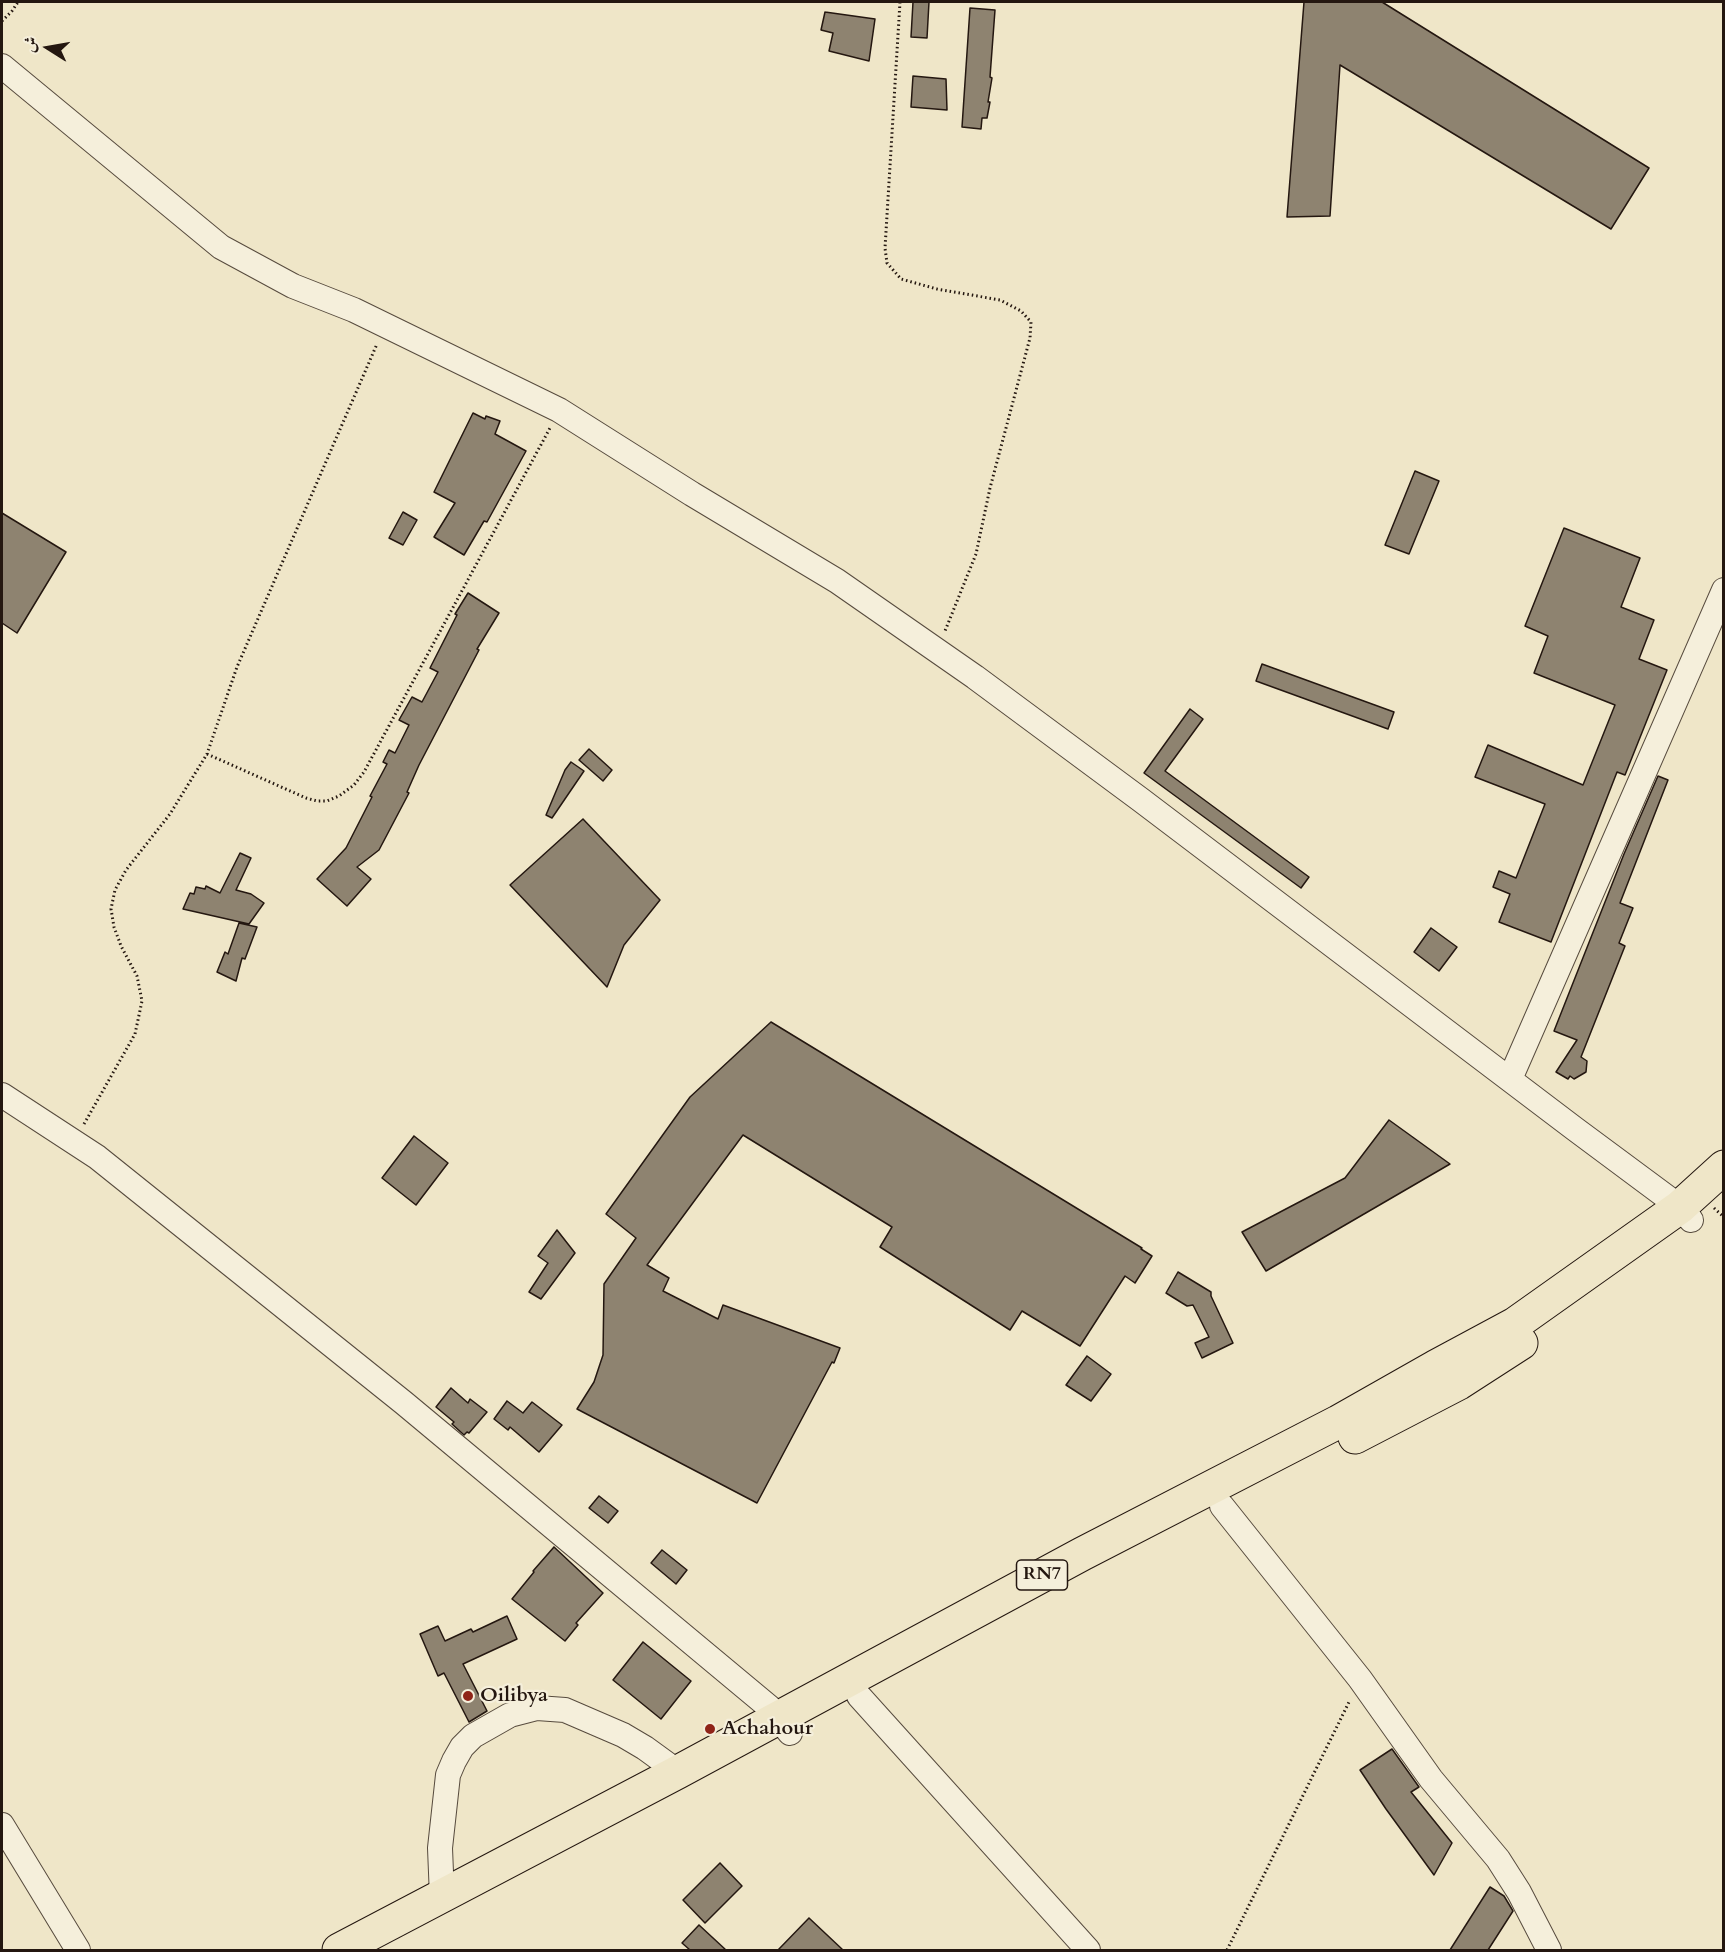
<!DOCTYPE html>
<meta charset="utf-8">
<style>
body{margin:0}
#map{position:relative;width:1725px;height:1952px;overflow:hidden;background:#efe6c8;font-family:Cardo,Amiri,serif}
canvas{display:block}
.frame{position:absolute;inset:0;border:3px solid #241710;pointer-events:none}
.north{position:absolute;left:18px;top:18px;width:60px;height:60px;-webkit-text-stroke:4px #f5efdb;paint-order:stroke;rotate:281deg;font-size:16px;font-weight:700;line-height:24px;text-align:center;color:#241710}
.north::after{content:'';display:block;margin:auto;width:21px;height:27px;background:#241710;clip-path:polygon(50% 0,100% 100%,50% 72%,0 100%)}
</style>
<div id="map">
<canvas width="1725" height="1952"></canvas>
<div class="frame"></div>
<div class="north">ش</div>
</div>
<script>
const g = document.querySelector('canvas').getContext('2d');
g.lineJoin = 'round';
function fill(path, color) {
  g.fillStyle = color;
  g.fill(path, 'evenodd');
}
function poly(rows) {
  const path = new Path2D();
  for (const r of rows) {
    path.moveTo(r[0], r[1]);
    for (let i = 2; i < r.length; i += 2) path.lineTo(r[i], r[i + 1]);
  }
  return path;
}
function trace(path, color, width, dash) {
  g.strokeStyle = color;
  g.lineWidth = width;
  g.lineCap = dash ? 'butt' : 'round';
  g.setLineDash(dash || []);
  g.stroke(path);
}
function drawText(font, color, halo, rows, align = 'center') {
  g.font = font + ' Cardo,serif';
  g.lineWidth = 4.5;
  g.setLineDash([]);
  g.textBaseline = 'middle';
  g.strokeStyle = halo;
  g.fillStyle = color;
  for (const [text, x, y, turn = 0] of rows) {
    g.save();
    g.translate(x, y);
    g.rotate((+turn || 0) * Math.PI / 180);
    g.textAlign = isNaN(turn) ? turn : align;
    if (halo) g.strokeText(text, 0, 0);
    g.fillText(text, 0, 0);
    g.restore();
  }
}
const building = poly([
 [913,2,929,2,927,38,911,37,913,2],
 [1304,2,1382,2,1649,168,1611,229,1340,65,1330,216,1287,217,1304,2],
 [970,8,995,10,990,77,992,78,988,102,990,102,987,118,982,118,981,129,962,127,970,8],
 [825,12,875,19,869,61,829,51,833,33,821,30,825,12],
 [913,76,946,79,947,110,911,107,913,76],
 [473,413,485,419,486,416,500,421,495,434,526,451,487,522,484,521,464,555,434,537,455,503,434,492,473,413],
 [1415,471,1439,481,1409,554,1385,545,1415,471],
 [403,512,417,520,403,545,389,538,403,512],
 [2,513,66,552,17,633,2,623,2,513],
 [1564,528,1640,558,1621,607,1654,620,1639,659,1667,670,1625,775,1617,772,1551,942,1499,922,1510,894,1493,887,1499,871,1516,878,1545,804,1475,777,1488,745,1583,785,1615,705,1534,673,1548,636,1525,626,1564,528],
 [468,593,499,613,477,649,479,650,419,765,407,792,409,793,379,850,357,867,371,879,347,906,317,879,346,848,372,797,370,796,387,764,383,762,389,750,395,753,409,725,399,720,412,697,422,702,438,672,430,668,457,615,455,614,468,593],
 [1262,664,1394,712,1388,729,1256,681,1262,664],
 [1190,709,1203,719,1165,771,1309,877,1301,888,1144,773,1190,709],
 [589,749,612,770,603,781,579,760,589,749],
 [571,762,584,771,552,818,546,815,565,770,571,762],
 [1658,776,1668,780,1620,903,1633,908,1619,943,1625,946,1581,1057,1587,1061,1586,1072,1574,1079,1570,1076,1568,1079,1556,1072,1577,1040,1554,1031,1624,854,1658,776],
 [583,819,660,900,624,945,607,987,510,885,583,819],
 [240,853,251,858,236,890,251,894,264,903,249,924,183,909,190,893,194,894,196,887,205,889,206,886,220,893,240,853],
 [239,923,257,927,245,959,242,958,236,981,217,972,225,952,228,954,239,923],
 [1431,928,1457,947,1439,971,1414,952,1431,928],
 [771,1022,1142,1248,1141,1249,1152,1256,1135,1283,1125,1276,1080,1346,1022,1311,1010,1330,880,1247,892,1227,743,1135,647,1265,669,1278,663,1291,718,1319,723,1305,840,1348,834,1363,832,1362,757,1503,577,1409,594,1382,603,1355,604,1284,636,1238,606,1214,690,1097,771,1022],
 [1389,1120,1450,1164,1266,1271,1242,1232,1345,1178,1389,1120],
 [414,1136,448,1163,416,1205,382,1178,414,1136],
 [557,1230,575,1253,541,1299,529,1292,548,1263,538,1256,557,1230],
 [1178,1272,1211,1292,1211,1296,1233,1343,1202,1358,1195,1343,1209,1337,1193,1305,1187,1306,1166,1293,1178,1272],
 [1087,1356,1111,1374,1091,1401,1066,1385,1087,1356],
 [451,1388,468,1403,470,1399,487,1412,469,1433,467,1432,464,1435,452,1424,454,1422,436,1407,451,1388],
 [507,1401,523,1413,532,1402,562,1425,539,1452,510,1427,508,1430,494,1419,507,1401],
 [599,1496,618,1511,608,1523,589,1508,599,1496],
 [554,1547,603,1593,576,1623,578,1625,565,1641,512,1599,534,1572,533,1571,554,1547],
 [662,1550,687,1570,676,1584,651,1563,662,1550],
 [507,1616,517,1639,463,1664,487,1711,469,1722,444,1673,438,1676,420,1634,438,1626,445,1641,471,1629,473,1632,507,1616],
 [643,1642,691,1681,661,1719,613,1680,643,1642],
 [1392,1749,1419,1787,1411,1792,1452,1843,1434,1875,1386,1809,1360,1770,1392,1749],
 [720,1863,742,1886,705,1923,683,1900,720,1863],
 [1490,1887,1504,1896,1513,1911,1488,1950,1450,1950,1490,1887],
 [809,1918,843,1950,778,1950,809,1918],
 [699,1925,726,1950,690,1950,682,1943,699,1925]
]);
fill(building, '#8e8370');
trace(building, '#241710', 1.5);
const minor = poly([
 [2,66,221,247,293,286,354,310,559,410,692,494,837,581,975,677,1141,800,1575,1129,1680,1207,1691,1220],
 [1510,1079,1724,590],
 [2,1095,97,1157,404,1403,769,1707,790,1733],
 [1222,1506,1360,1679,1431,1779,1498,1859,1519,1892,1549,1950],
 [859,1696,1088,1950],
 [2,1825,78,1950],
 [442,1897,440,1848,448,1775,454,1761,462,1747,473,1736,510,1715,537,1708,565,1710,623,1735,645,1748,678,1772]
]);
const highway = poly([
 [1355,1437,1459,1383,1521,1343],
 [339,1950,678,1772,1082,1554,1338,1422,1435,1367,1515,1324,1680,1207,1724,1167]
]);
trace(minor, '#574b3e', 26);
trace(highway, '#241710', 35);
trace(poly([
 [900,2,885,248,887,263,901,279,937,289,1000,300,1021,311,1031,322,1030,338,990,488,976,554,945,631],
 [2,21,12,11,18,2],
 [207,754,306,798,317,801,327,801,339,796,354,785,364,772,550,428],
 [84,1124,135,1034,142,1001,137,976,121,946,114,927,111,909,115,890,126,870,170,814,207,754,237,667,377,344],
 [1714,1208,1724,1217],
 [1227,1950,1350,1700]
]), '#241710', 3, [1.5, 3]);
trace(minor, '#f5efdb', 24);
trace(highway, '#efe6c8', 33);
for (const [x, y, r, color] of [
 [468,1696,6,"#8f2418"],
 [710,1729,6,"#8f2418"]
]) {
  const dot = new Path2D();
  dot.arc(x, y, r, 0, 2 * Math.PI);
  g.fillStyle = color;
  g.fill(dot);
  trace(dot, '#f5efdb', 2);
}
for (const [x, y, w] of [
 [1042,1575,51]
]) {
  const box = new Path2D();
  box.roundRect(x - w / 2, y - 15, w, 30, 4.5);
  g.fillStyle = '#f5efdb';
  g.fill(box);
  trace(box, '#241710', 1.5);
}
drawText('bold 18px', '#241710', null, [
 ["RN7",1042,1575]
]);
drawText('bold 20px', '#241710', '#f5efdb', [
 ["Oilibya",480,1696],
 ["Achahour",722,1729]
], 'left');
</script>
